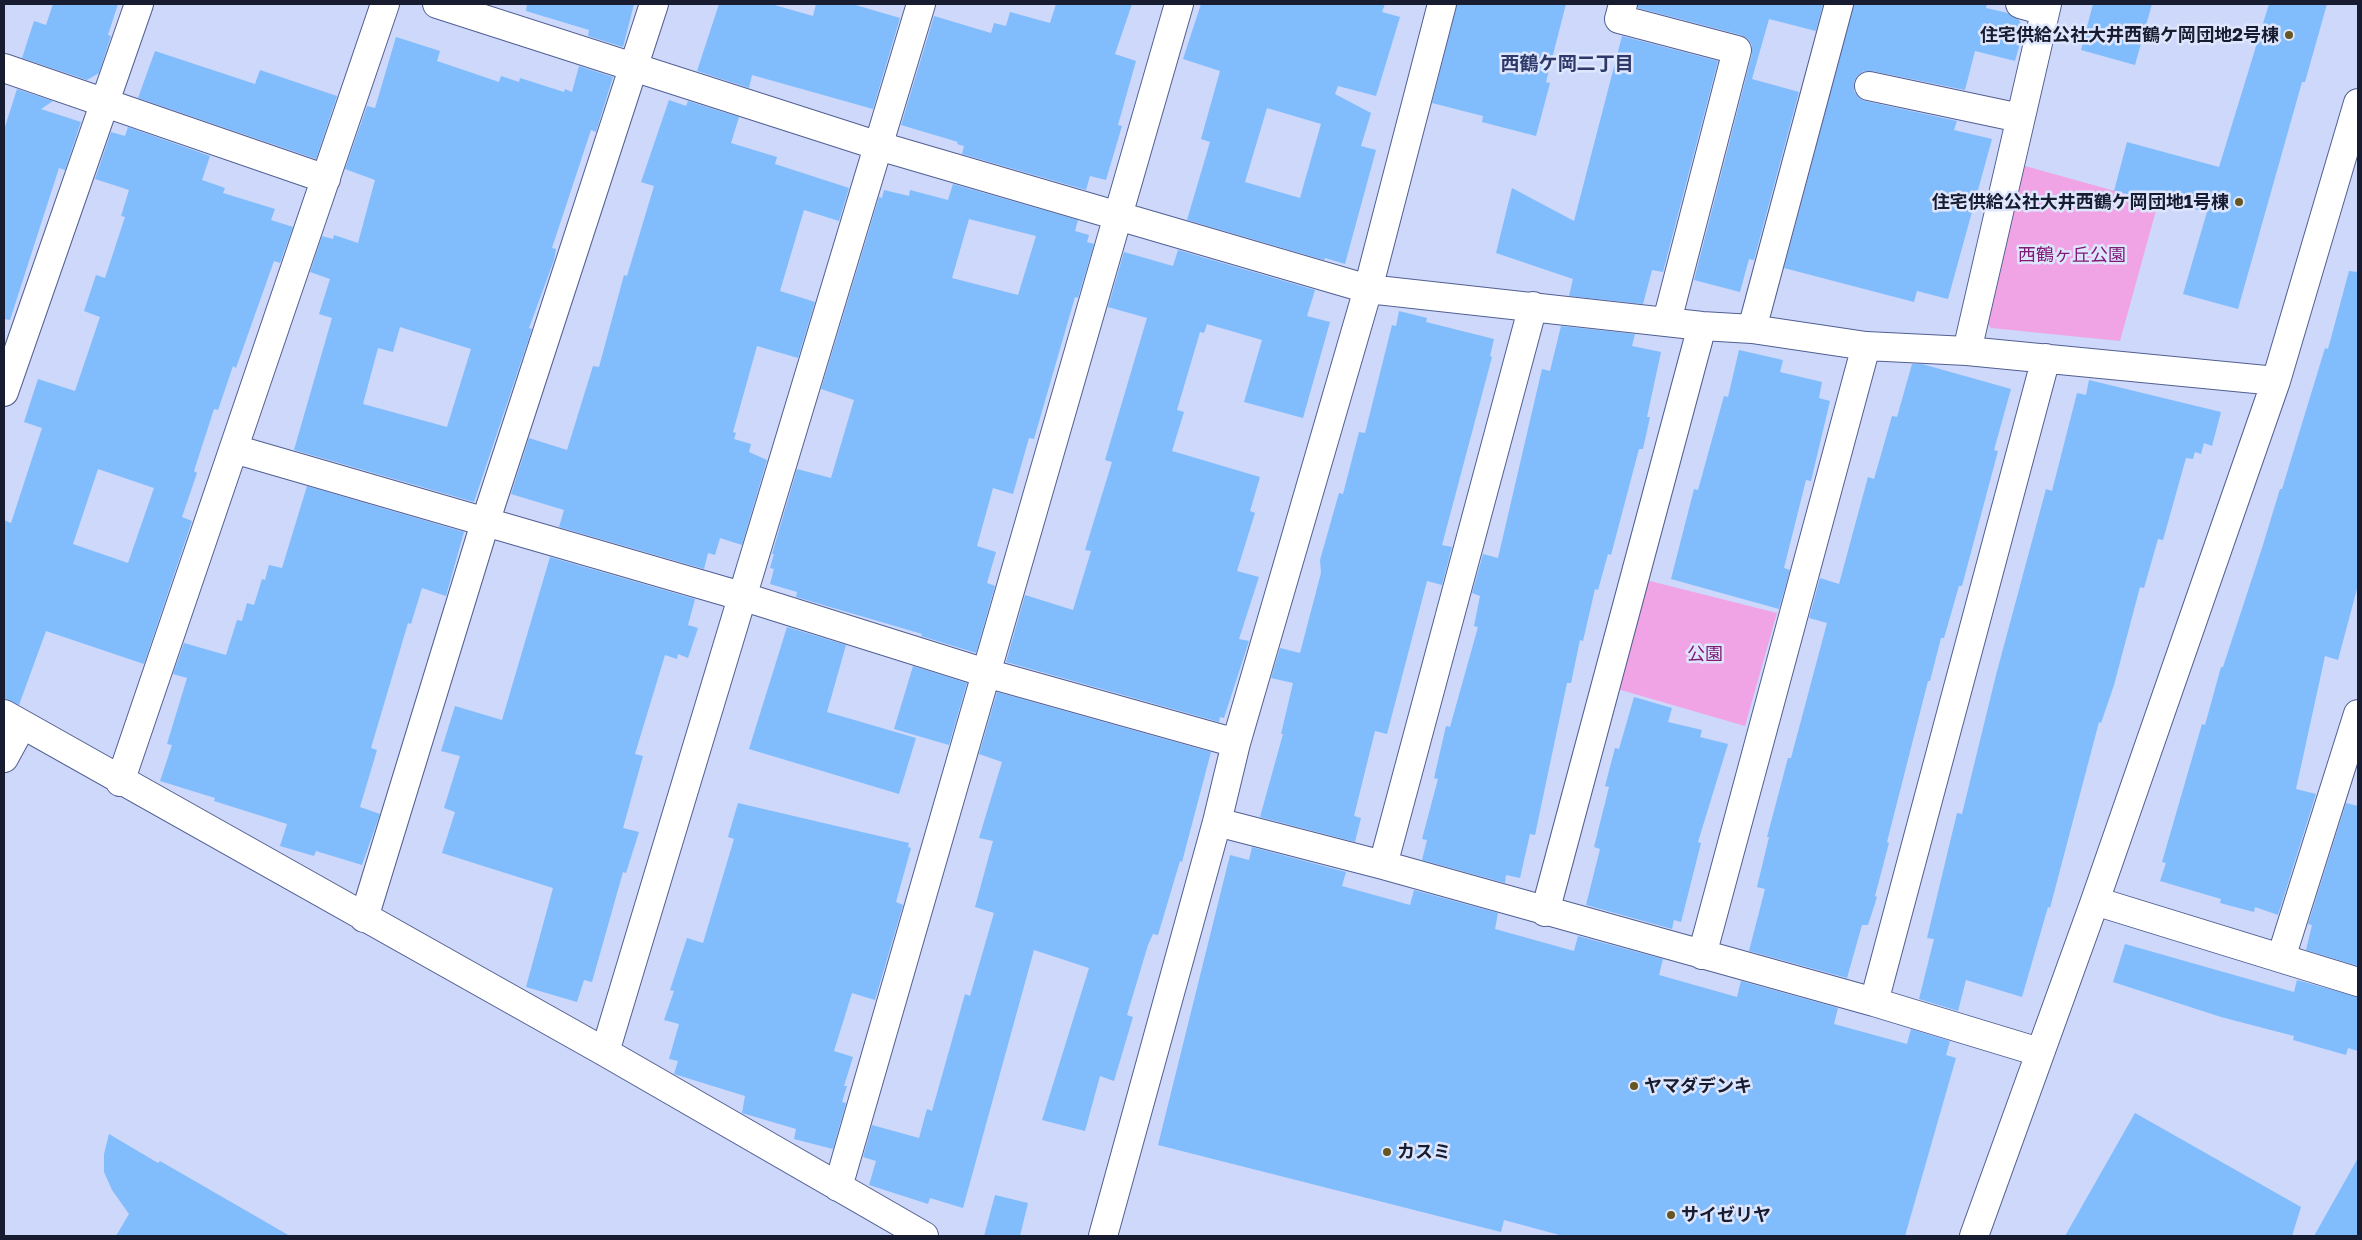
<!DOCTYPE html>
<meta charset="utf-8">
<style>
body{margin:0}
#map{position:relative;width:2362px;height:1240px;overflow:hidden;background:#cdd8fb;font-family:"Golos Text",sans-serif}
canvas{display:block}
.frame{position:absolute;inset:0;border:5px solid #171c31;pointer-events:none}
</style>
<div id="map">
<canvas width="2362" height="1240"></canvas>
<div class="frame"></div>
</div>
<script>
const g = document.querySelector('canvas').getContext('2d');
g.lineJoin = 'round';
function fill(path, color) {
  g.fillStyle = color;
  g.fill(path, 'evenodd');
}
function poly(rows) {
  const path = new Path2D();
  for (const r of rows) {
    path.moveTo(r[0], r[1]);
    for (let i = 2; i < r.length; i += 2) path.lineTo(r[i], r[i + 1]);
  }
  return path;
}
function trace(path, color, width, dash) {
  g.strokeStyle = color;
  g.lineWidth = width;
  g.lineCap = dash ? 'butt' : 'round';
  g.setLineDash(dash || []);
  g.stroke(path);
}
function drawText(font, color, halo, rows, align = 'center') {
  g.font = font + ' "Golos Text","Noto Sans JP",sans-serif';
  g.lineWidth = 5;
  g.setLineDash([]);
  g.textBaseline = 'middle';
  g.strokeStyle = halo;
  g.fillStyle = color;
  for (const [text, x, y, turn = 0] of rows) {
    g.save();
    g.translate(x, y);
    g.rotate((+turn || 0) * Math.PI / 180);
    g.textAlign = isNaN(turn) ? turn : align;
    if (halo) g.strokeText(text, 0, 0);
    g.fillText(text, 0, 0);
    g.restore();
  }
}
fill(poly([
 [2025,166,2158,203,2120,341,1991,328,1984,319],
 [1642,579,1777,613,1745,726,1614,688]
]), '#f0a4e5');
fill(poly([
 [53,4,118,4,108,35,111,36,99,73,87,80,22,58,34,21,46,25],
 [527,4,634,4,623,47,588,36,589,30,526,11],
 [719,4,771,4,813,16,816,4,852,4,900,18,873,109,752,75,749,88,697,71],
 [1056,4,1132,4,1115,54,1136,61,1118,125,1122,126,1106,180,1090,176,1086,190,962,154,964,146,957,144,958,142,901,125,934,16,991,33,994,23,1006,26,1010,12,1050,23],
 [1201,4,1385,4,1382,12,1400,17,1376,96,1338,86,1335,94,1371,113,1361,146,1376,150,1345,264,1325,258,1324,260,1187,220,1210,142,1201,139,1220,71,1183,59],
 [1267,108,1321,124,1300,198,1245,182],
 [1457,4,1566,4,1546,82,1550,83,1536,136,1482,122,1483,116,1432,103],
 [1638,4,1823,4,1816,31,1769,19,1752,79,1799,92,1754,260,1749,259,1740,292,1694,280,1752,54,1752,45,1748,39,1741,35,1638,8],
 [1854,4,1987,4,1986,8,2008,13,2019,20,2024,29,2015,61,1975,51,1965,90,1872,71,1864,71,1857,76,1854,82,1854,91,1859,98,1865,101,1957,121,1954,130,1992,139,1948,299,1917,291,1914,302,1784,268],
 [2093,4,2152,4,2135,65,2081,50],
 [2269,4,2327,4,2305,82,2302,82,2238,309,2183,294,2207,212,2114,191,2127,142,2219,167],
 [1622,36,1718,61,1663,272,1652,270,1643,304,1569,296,1573,279,1496,253,1512,188,1574,221],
 [396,37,440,51,437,61,499,82,501,76,519,82,520,78,564,92,565,89,572,92,579,66,613,77,596,132,591,130,552,248,556,249,554,260,529,328,532,329,474,502,294,450,332,318,319,314,330,279,310,272,322,236,333,239,334,235,358,243,375,180,345,169,367,106,375,108],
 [400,327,471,349,447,427,363,404,378,348,393,352],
 [155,51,255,84,260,70,337,96,316,159,138,98],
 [17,89,53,101,41,109,81,122,65,170,59,168,10,320,4,319,4,130],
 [669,100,686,106,688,101,739,117,731,143,777,157,775,164,849,188,839,221,804,210,780,291,815,302,798,358,757,346,733,432,736,433,734,439,751,444,749,452,767,460,742,545,720,538,715,555,708,553,704,569,559,527,564,510,511,494,529,438,567,450,593,366,599,367,624,275,627,276,654,186,641,182],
 [128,127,210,156,202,180,225,188,223,193,275,209,271,220,293,227,280,263,274,261,236,368,233,366,218,410,214,409,194,471,197,473,182,517,192,521,144,664,46,631,19,705,4,698,4,520,11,523,42,428,24,422,38,379,75,391,100,317,84,311,96,275,105,278,125,217,121,216,129,190,95,179,111,132,125,136],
 [98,469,154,488,128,563,73,544],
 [953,184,1078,220,1075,231,1089,235,1087,242,1094,244,1078,298,1075,297,1034,439,1029,438,1013,494,993,488,977,546,996,552,987,583,995,586,976,653,921,636,922,634,796,597,797,592,770,584,774,569,770,568,774,554,772,554,797,469,831,478,854,400,821,389,879,197,882,198,884,190,909,196,910,190,948,200],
 [969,219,1036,236,1018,295,952,278],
 [1178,250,1315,290,1307,316,1330,322,1303,418,1244,402,1262,340,1207,324,1204,333,1200,332,1177,410,1184,412,1172,451,1260,477,1250,511,1255,513,1237,571,1259,577,1239,639,1249,641,1224,718,1220,717,1219,722,1006,662,1025,595,1073,610,1091,551,1085,550,1112,462,1105,460,1147,318,1108,307,1124,252,1173,266],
 [2349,271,2358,272,2358,585,2338,660,2325,656,2296,789,2316,794,2278,915,2255,907,2254,912,2220,903,2221,899,2160,881,2166,863,2162,862,2202,724,2205,725,2221,667,2223,667,2262,548,2280,489,2282,489,2325,348,2328,349],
 [1399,311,1427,318,1426,322,1494,339,1490,356,1492,357,1442,545,1452,547,1442,585,1427,581,1387,734,1375,731,1354,816,1361,818,1355,842,1260,817,1283,734,1281,734,1293,683,1271,678,1280,648,1300,653,1321,573,1320,560,1339,493,1343,494,1359,432,1365,433,1392,325,1396,326],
 [1561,326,1635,334,1632,346,1661,352,1647,417,1650,417,1643,449,1639,449,1611,555,1608,554,1598,590,1595,589,1583,641,1580,640,1571,683,1567,683,1535,835,1530,834,1520,878,1506,875,1505,883,1422,860,1427,840,1422,839,1438,779,1434,778,1446,726,1450,727,1478,627,1474,626,1480,596,1472,593,1483,554,1498,558,1542,369,1550,371],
 [1739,350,1783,360,1780,372,1822,382,1819,398,1830,401,1811,481,1806,480,1784,568,1790,570,1779,609,1671,579,1694,489,1698,490,1724,396,1728,397],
 [1912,364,1922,364,2011,389,1994,450,1998,451,1962,586,1959,586,1944,638,1941,638,1930,681,1928,681,1887,842,1889,843,1875,896,1877,897,1868,925,1862,925,1847,978,1749,951,1765,889,1757,887,1769,837,1767,837,1788,758,1791,758,1827,623,1809,618,1820,578,1839,584,1868,477,1874,479,1892,416,1897,417],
 [2089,380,2221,412,2212,446,2204,443,2201,454,2195,452,2193,459,2186,458,2163,540,2158,539,2144,588,2140,587,2114,685,2101,723,2099,722,2050,908,2048,907,2022,997,1966,980,1958,1011,1919,999,1934,939,1927,938,1957,813,1962,814,1996,675,2046,489,2052,491,2077,393,2086,395],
 [307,486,464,532,446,596,422,588,411,624,408,623,371,748,377,750,360,807,380,814,362,865,316,851,314,856,280,846,287,824,214,801,215,798,160,781,172,745,167,744,187,678,173,674,184,643,226,655,237,620,242,621,247,603,254,605,262,579,265,580,269,565,282,568],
 [550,557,695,599,688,625,698,628,688,658,678,654,677,659,665,655,635,754,643,756,623,828,639,832,626,873,623,872,592,982,584,980,577,1002,526,987,553,888,442,853,455,812,444,808,460,756,441,751,455,706,502,720],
 [787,627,846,645,827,712,916,738,899,794,749,749],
 [913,666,967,683,949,745,894,729],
 [997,692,1211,752,1182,862,1180,861,1158,935,1153,934,1148,945,1127,1015,1133,1017,1114,1081,1100,1076,1085,1131,1042,1120,1089,968,1034,950,963,1208,930,1198,928,1204,869,1185,876,1161,863,1157,872,1125,919,1138,927,1109,932,1111,965,994,970,996,994,913,975,907,993,841,979,838,1002,762,979,754],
 [1634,697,1672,708,1668,722,1702,730,1700,737,1728,744,1698,842,1701,843,1681,922,1674,920,1672,929,1586,905,1600,849,1594,847,1609,787,1605,786,1615,748,1619,749],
 [738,803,909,843,908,847,911,848,896,902,903,905,875,1000,852,993,834,1051,853,1057,844,1086,847,1086,842,1102,846,1103,833,1149,794,1139,796,1129,742,1113,745,1096,674,1074,678,1061,669,1059,679,1024,664,1020,674,991,670,990,687,938,703,943,734,839,728,837],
 [2346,803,2358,806,2358,966,2306,950,2312,925,2308,924],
 [1252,847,1346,872,1342,886,1410,905,1414,890,1498,913,1495,929,1574,951,1578,936,1663,959,1659,975,1737,997,1741,981,1838,1008,1834,1024,1907,1044,1911,1029,1950,1041,1946,1055,1956,1058,1905,1236,1563,1236,1504,1220,1501,1232,1158,1145,1230,855,1249,860],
 [2125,944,2294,992,2297,980,2358,997,2358,1051,2348,1048,2346,1055,2293,1040,2294,1036,2221,1017,2113,982],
 [2135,1113,2301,1207,2292,1236,2065,1236],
 [109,1134,158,1163,160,1161,290,1236,116,1236,129,1214,112,1190,104,1172,104,1154],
 [2358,1158,2358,1236,2314,1236],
 [995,1195,1028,1203,1020,1236,984,1236]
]), '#81bcfd');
const minor = poly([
 [437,4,879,146,1368,289,1702,326,1752,329,1866,346,1967,351,2276,381],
 [1623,4,1619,19,1737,50,1667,321],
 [2020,4,2045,11],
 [4,68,326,179],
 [1869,86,2020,118],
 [1752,329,1839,4],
 [1967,351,2047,4],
 [4,392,139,4],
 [234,449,741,596,986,673,1236,743],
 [4,714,605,1052,924,1236],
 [4,758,22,725],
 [120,782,385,4],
 [1217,822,1383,865,1874,1002,2039,1052],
 [1383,865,1533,306],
 [2095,901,2358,982],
 [1545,912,1702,326],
 [364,918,485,523,654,4],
 [1702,955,1866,346],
 [2281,958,2358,714],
 [1874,1002,2046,358],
 [605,1052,921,4],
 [838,1187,1179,4],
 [1103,1236,1217,822,1236,743,1368,289,1442,4],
 [1974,1236,2095,901,2276,381,2358,103]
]);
trace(minor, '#515f92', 30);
trace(minor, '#fff', 28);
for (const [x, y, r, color] of [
 [2289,35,5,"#665623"],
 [2239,202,5,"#665623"],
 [1634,1086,5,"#665623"],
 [1387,1152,5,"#665623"],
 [1671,1215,5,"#665623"]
]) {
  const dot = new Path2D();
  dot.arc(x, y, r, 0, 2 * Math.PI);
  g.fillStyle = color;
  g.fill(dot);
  trace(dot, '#dee6fd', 2);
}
drawText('bold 18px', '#171c31', '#dee6fd', [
 ["住宅供給公社大井西鶴ケ岡団地2号棟",2279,35,"right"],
 ["住宅供給公社大井西鶴ケ岡団地1号棟",2229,202,"right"],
 ["ヤマダデンキ",1644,1086],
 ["カスミ",1397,1152],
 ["サイゼリヤ",1681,1215]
], 'left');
drawText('18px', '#801a77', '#dee6fd', [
 ["西鶴ヶ丘公園",2072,255],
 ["公園",1705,654]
]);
drawText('bold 19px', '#2e3969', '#dee6fd', [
 ["西鶴ケ岡二丁目",1567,64]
]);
</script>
